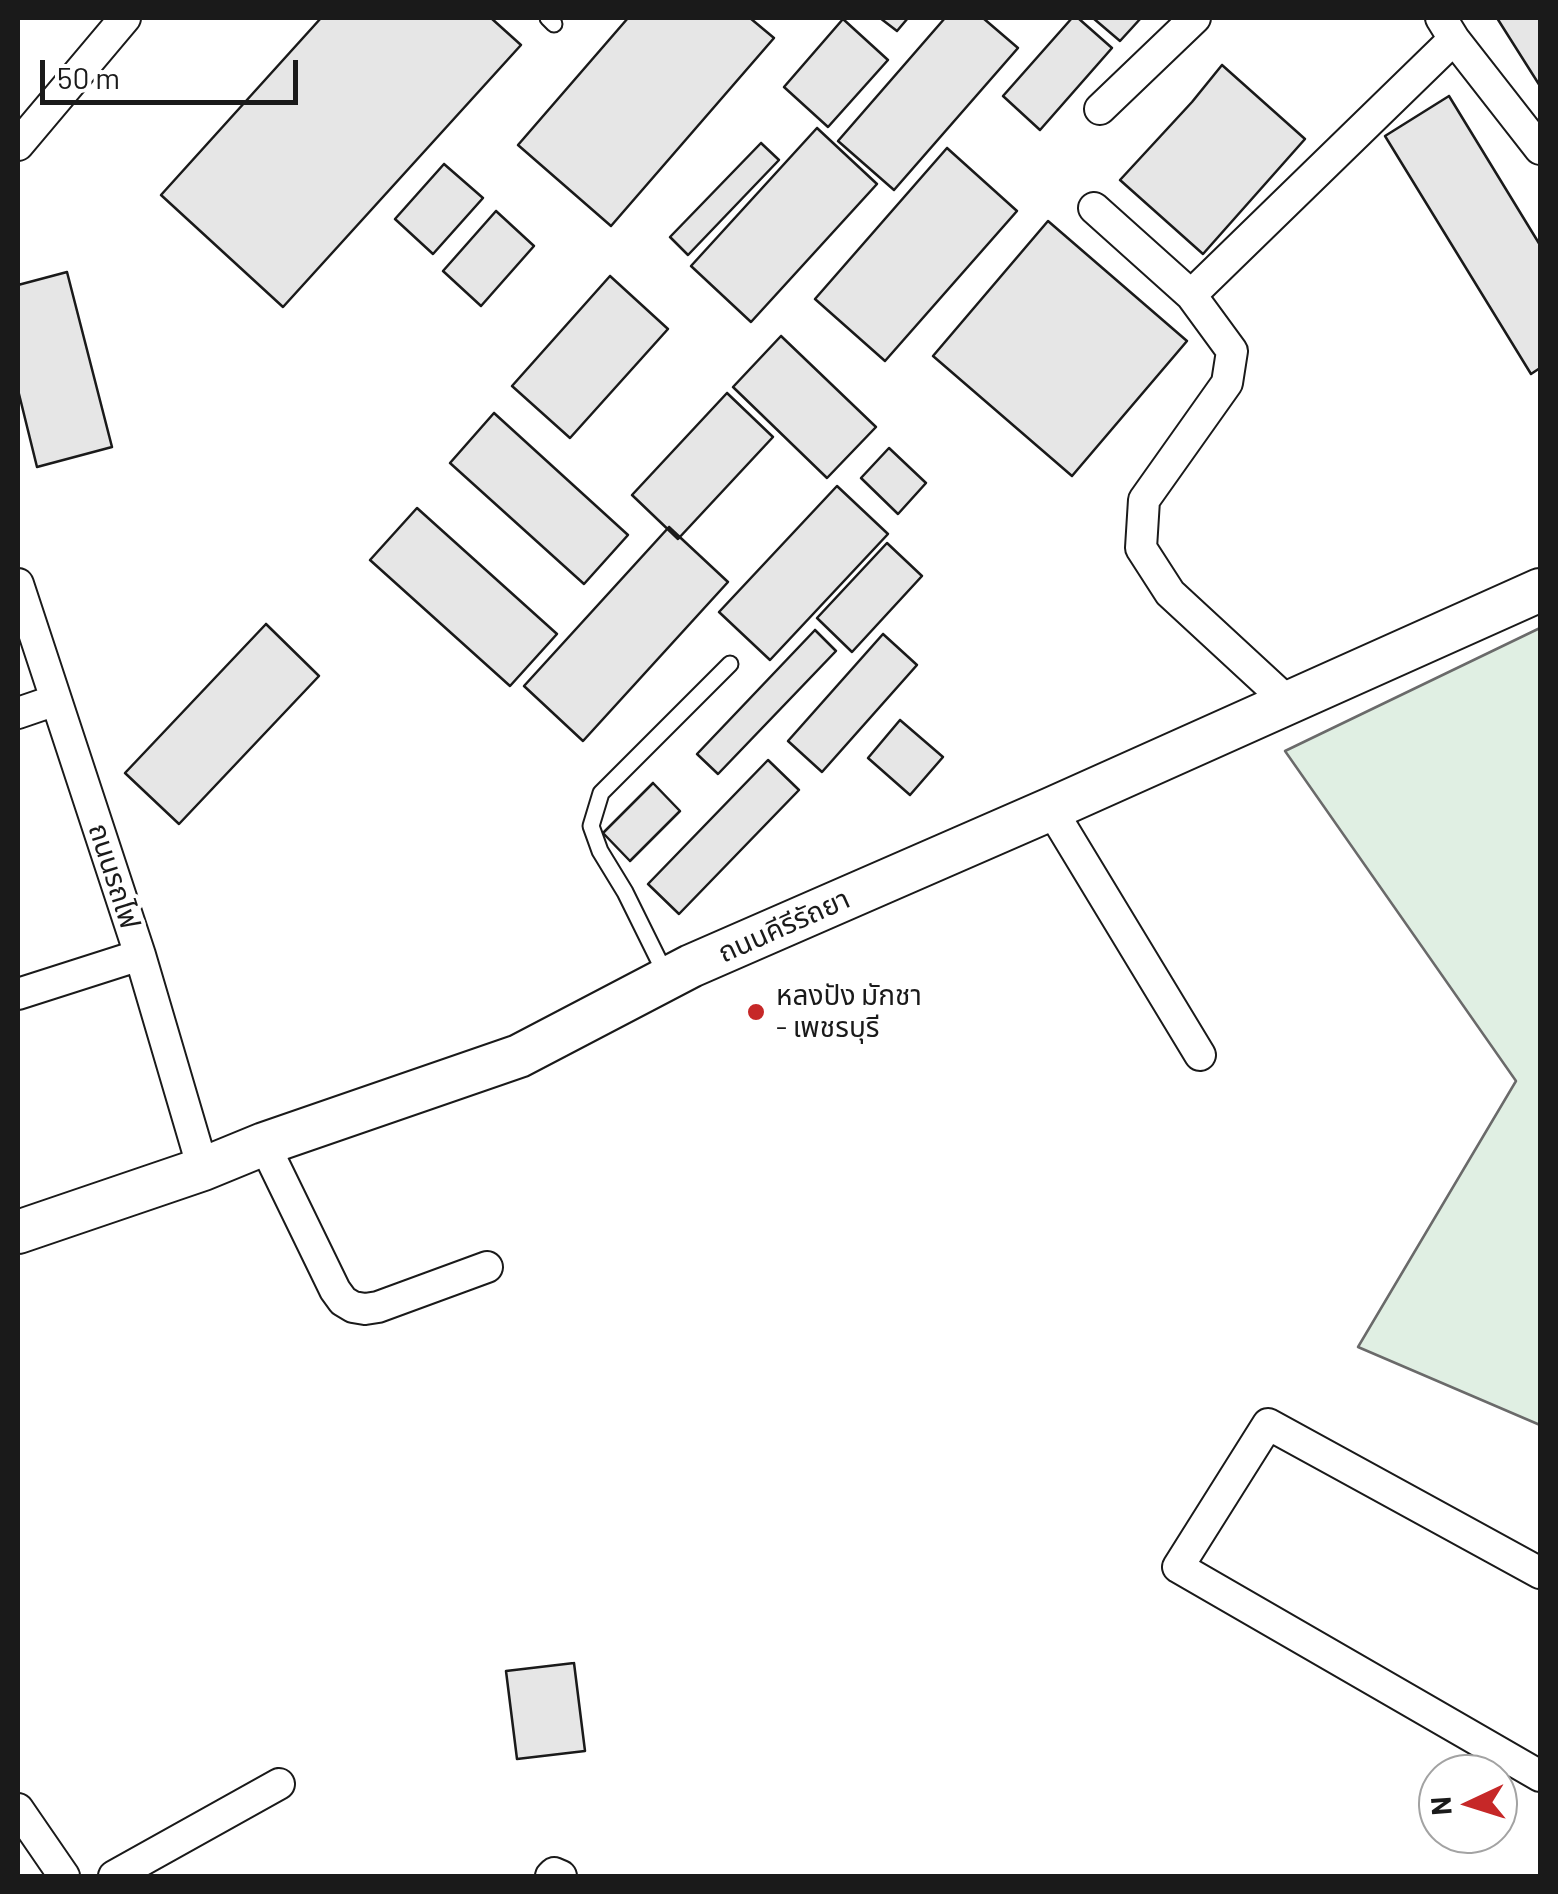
<!DOCTYPE html>
<meta charset="utf-8">
<style>
body{margin:0}
#map{position:relative;width:1558px;height:1894px;overflow:hidden;background:#fff;font-family:Barlow,sans-serif}
canvas{display:block}
.frame{position:absolute;inset:0;border:20px solid #1a1a1a;pointer-events:none}
.north{position:absolute;left:1418px;top:1754px;width:100px;height:100px;box-sizing:border-box;background:#fff;border:2px solid #a3a3a3;border-radius:50%;rotate:266deg;font-size:28px;font-weight:700;line-height:40px;text-align:center;color:#1a1a1a}
.north::after{content:'';display:block;margin:auto;width:35px;height:45px;background:#c62828;clip-path:polygon(50% 0,100% 100%,50% 72%,0 100%)}
.scale{position:absolute;left:40px;top:60px;width:258px;height:45px;box-sizing:border-box;border:5px solid #1a1a1a;border-top:0;padding-left:12px;font-size:30px;line-height:35px;white-space:nowrap;color:#1a1a1a;-webkit-text-stroke:8px #fff;paint-order:stroke}
</style>
<div id="map">
<canvas width="1558" height="1894"></canvas>
<div class="frame"></div>
<div class="north">N</div>
<div class="scale">50 m</div>
</div>
<script>
const g = document.querySelector('canvas').getContext('2d');
g.lineJoin = 'round';
function fill(path, color) {
  g.fillStyle = color;
  g.fill(path, 'evenodd');
}
function poly(rows) {
  const path = new Path2D();
  for (const r of rows) {
    path.moveTo(r[0], r[1]);
    for (let i = 2; i < r.length; i += 2) path.lineTo(r[i], r[i + 1]);
  }
  return path;
}
function trace(path, color, width, dash) {
  g.strokeStyle = color;
  g.lineWidth = width;
  g.lineCap = dash ? 'butt' : 'round';
  g.setLineDash(dash || []);
  g.stroke(path);
}
function drawText(font, color, halo, rows, align = 'center') {
  g.font = font + ' Barlow,"Noto Sans Thai",sans-serif';
  g.lineWidth = 8;
  g.setLineDash([]);
  g.textBaseline = 'middle';
  g.strokeStyle = halo;
  g.fillStyle = color;
  for (const [text, x, y, turn = 0] of rows) {
    g.save();
    g.translate(x, y);
    g.rotate((+turn || 0) * Math.PI / 180);
    g.textAlign = isNaN(turn) ? turn : align;
    if (halo) g.strokeText(text, 0, 0);
    g.fillText(text, 0, 0);
    g.restore();
  }
}
const green = poly([
 [1540,628,1540,1425,1358,1347,1516,1081,1285,751,1540,628]
]);
fill(green, '#e0efe3');
trace(green, '#6a6a6a', 2.5);
const building = poly([
 [321,18,491,18,521,45,283,307,161,195,321,18],
 [628,18,750,18,774,38,611,226,518,145,628,18],
 [880,18,908,18,897,31,880,18],
 [945,18,983,18,1018,48,894,190,838,141,945,18],
 [1072,18,1078,18,1112,48,1040,130,1003,96,1072,18],
 [1093,18,1141,18,1120,41,1093,18],
 [1497,18,1540,18,1540,86,1497,18],
 [843,19,888,60,828,127,784,87,843,19],
 [1222,65,1305,139,1203,254,1120,180,1192,102,1222,65],
 [1449,96,1540,245,1540,368,1531,374,1385,136,1449,96],
 [817,128,877,184,751,322,691,266,817,128],
 [761,143,779,160,688,255,670,237,761,143],
 [947,148,1017,211,885,361,815,299,947,148],
 [444,164,483,198,433,254,395,219,444,164],
 [496,211,534,246,481,306,443,271,496,211],
 [1048,221,1187,341,1072,476,933,356,1048,221],
 [67,272,112,447,37,467,18,390,18,285,67,272],
 [610,276,668,329,570,438,512,386,610,276],
 [781,336,876,427,827,478,733,387,781,336],
 [727,393,773,437,678,539,632,495,727,393],
 [494,413,628,535,584,584,450,463,494,413],
 [889,448,926,483,898,514,861,478,889,448],
 [837,486,888,534,770,660,719,612,837,486],
 [417,508,557,634,510,686,370,560,417,508],
 [669,527,728,582,583,741,524,686,669,527],
 [887,543,922,576,852,652,817,618,887,543],
 [266,624,319,676,179,824,125,773,266,624],
 [815,630,836,651,718,774,697,754,815,630],
 [883,634,917,665,822,772,788,741,883,634],
 [900,720,943,757,910,795,868,758,900,720],
 [768,760,799,790,679,914,648,884,768,760],
 [653,783,680,811,630,861,603,833,653,783],
 [574,1663,585,1751,517,1759,506,1671,574,1663]
]);
fill(building, '#e6e6e6');
trace(building, '#1a1a1a', 2.5);
const lane = poly([
 [548,18,554,24],
 [666,975,625,892,600,851,591,826,601,793,730,664]
]);
const street = poly([
 [1441,18,1454,39,1540,149],
 [1100,109,1195,18],
 [18,145,125,18],
 [1094,208,1191,295,1232,351,1227,383,1144,500,1141,548,1170,593,1288,702],
 [1191,295,1454,39],
 [18,584,140,955,203,1169],
 [18,713,56,700],
 [1051,809,1200,1055],
 [18,994,140,955],
 [264,1144,335,1290,343,1301,353,1307,365,1309,378,1307,487,1267],
 [1540,1573,1268,1424,1178,1567,1540,1776],
 [18,1809,64,1876],
 [114,1876,279,1784],
 [551,1876,554,1873,561,1876]
]);
const secondary = poly([
 [18,1232,203,1169,264,1144,519,1056,691,966,1051,809,1540,590]
]);
trace(lane, '#1a1a1a', 19);
trace(street, '#1a1a1a', 34);
trace(secondary, '#1a1a1a', 46);
trace(lane, '#fff', 15);
trace(street, '#fff', 30);
trace(secondary, '#fff', 42);
for (const [x, y, r, color] of [
 [756,1012,10,"#c62828"]
]) {
  const dot = new Path2D();
  dot.arc(x, y, r, 0, 2 * Math.PI);
  g.fillStyle = color;
  g.fill(dot);
  trace(dot, '#fff', 4);
}
drawText('28px', '#1a1a1a', '#fff', [
 ["ถนนรถไฟ",114,876,72],
 ["ถนนคีรีรัถยา",784,926,-24]
]);
drawText('28px', '#1a1a1a', '#fff', [
 ["หลงปัง มักชา",776,996],
 ["- เพชรบุรี",776,1028]
], 'left');
</script>
